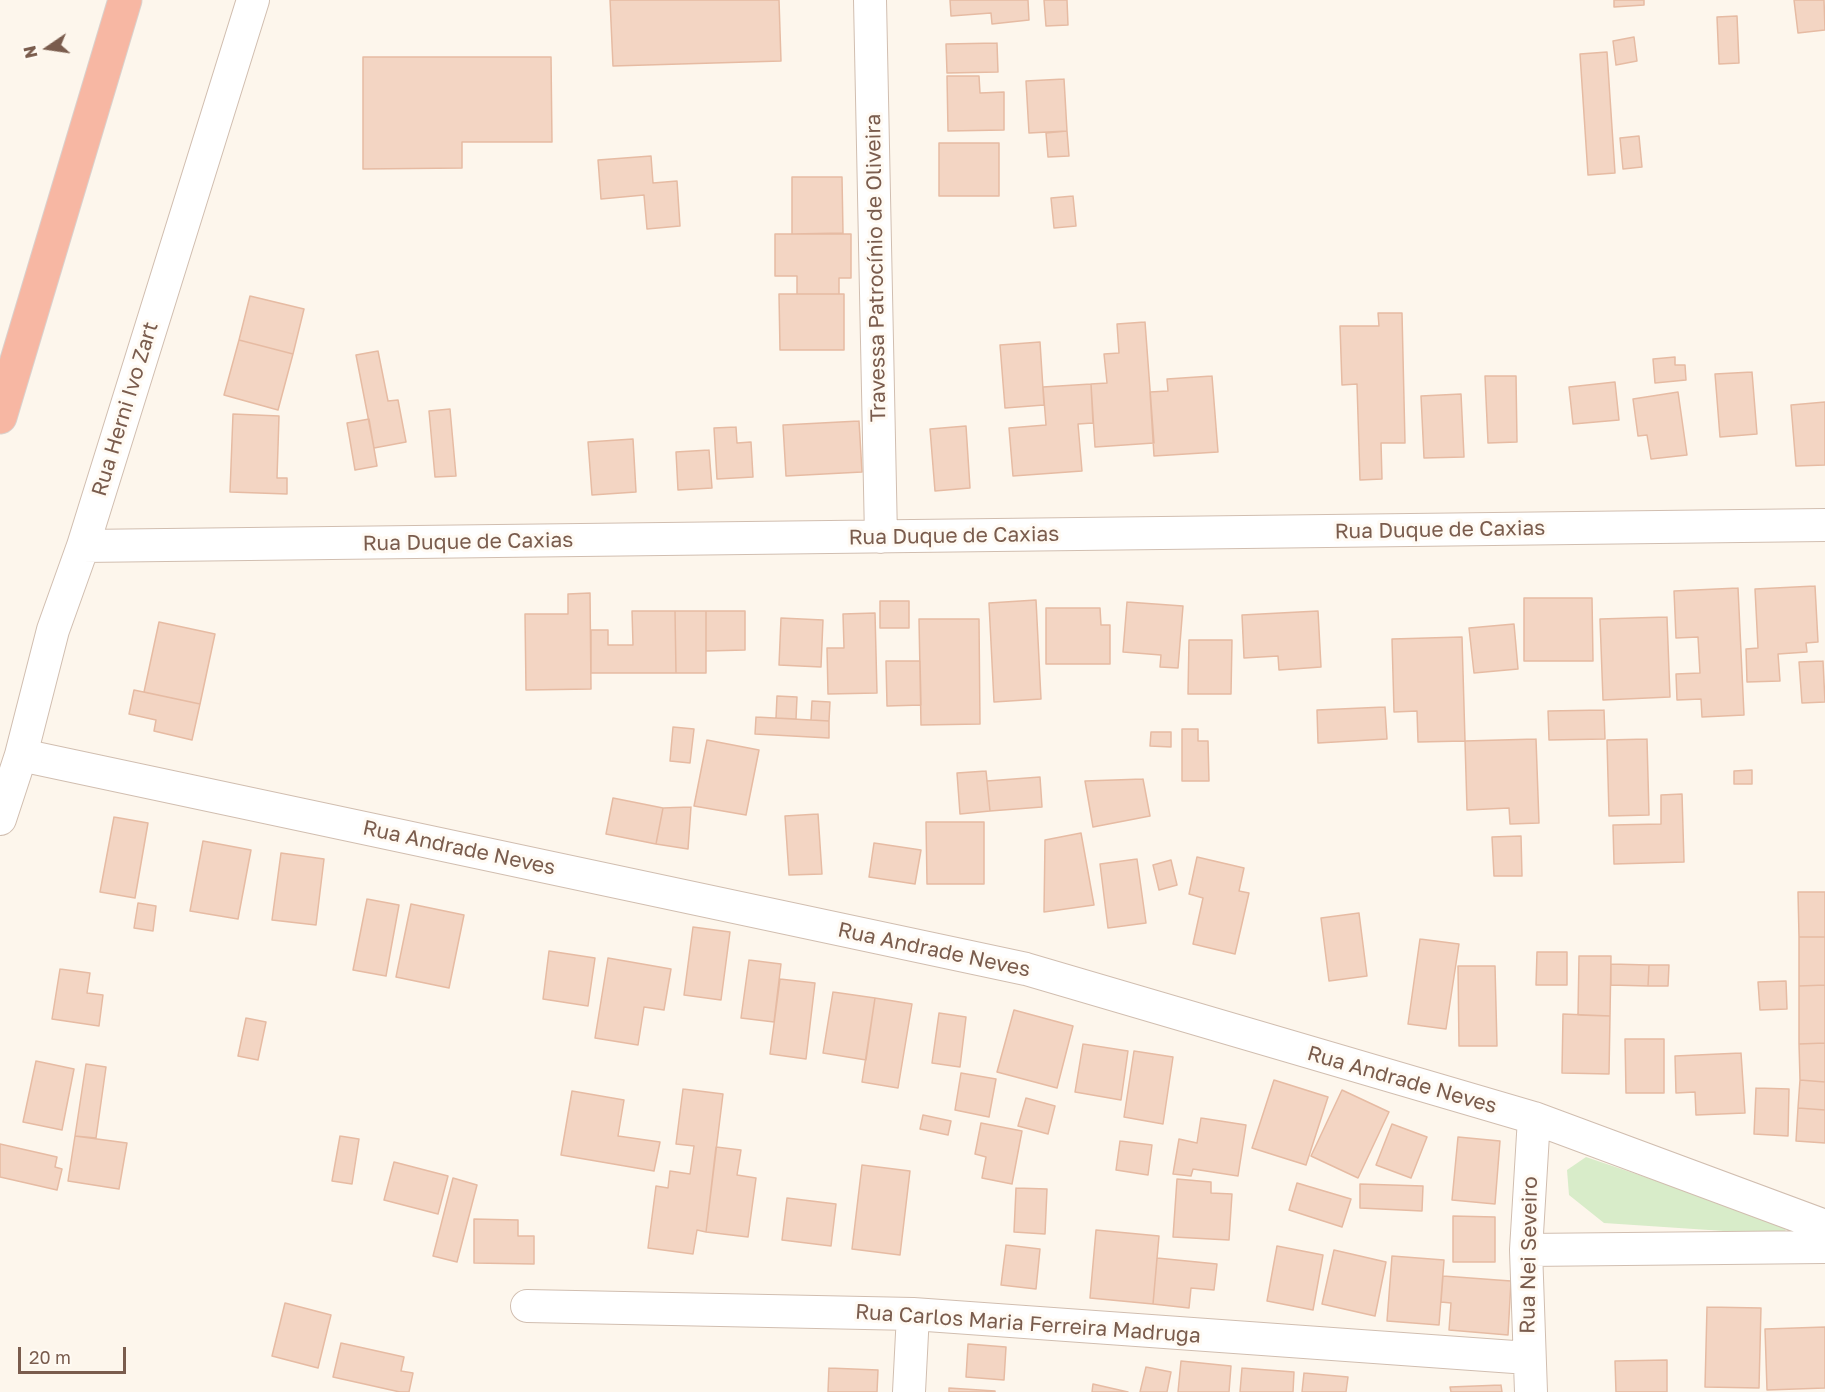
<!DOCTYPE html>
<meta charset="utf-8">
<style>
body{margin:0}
#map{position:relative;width:1825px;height:1392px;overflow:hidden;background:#fdf6ec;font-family:"Golos Text",sans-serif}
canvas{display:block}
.north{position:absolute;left:18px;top:18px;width:60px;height:60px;-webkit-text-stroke:4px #fffaf3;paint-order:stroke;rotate:257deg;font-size:16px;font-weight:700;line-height:24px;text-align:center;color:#7a5c4d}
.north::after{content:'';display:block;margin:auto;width:21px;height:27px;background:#7a5c4d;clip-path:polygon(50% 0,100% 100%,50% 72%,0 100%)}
.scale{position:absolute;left:18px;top:1347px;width:108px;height:27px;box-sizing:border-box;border:3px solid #7a5c4d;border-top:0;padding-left:8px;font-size:18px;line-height:21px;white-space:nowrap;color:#7a5c4d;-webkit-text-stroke:4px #fffaf3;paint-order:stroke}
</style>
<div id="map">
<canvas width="1825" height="1392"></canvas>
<div class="north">N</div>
<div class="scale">20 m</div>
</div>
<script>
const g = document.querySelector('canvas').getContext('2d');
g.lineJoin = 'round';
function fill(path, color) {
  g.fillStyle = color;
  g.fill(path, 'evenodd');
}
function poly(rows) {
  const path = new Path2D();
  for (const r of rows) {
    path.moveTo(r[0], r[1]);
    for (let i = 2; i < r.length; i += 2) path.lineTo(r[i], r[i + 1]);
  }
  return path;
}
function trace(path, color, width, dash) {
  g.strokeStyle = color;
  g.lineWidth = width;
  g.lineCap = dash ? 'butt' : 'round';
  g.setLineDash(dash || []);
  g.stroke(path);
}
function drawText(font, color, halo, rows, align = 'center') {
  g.font = font + ' "Golos Text",sans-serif';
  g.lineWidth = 6;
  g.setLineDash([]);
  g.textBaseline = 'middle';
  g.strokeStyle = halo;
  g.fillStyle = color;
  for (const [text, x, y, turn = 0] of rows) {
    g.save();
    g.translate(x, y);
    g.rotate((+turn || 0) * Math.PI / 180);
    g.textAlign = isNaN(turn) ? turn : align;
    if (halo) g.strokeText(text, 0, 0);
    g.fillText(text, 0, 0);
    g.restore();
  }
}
fill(poly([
 [1586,1157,1787,1225,1784,1235,1604,1223,1569,1195,1567,1170]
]), '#d8ecc9');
const building = poly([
 [610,0,779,0,781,61,613,66,610,0],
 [950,0,1028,0,1029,20,992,24,991,13,951,16,950,0],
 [1044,0,1067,0,1068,25,1046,26,1044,0],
 [1614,0,1644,0,1644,5,1614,7,1614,0],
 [1794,0,1824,0,1825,30,1798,33,1794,0],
 [1737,16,1739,63,1719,64,1717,17,1737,16],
 [1634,37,1637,61,1616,65,1613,41,1634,37],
 [997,43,998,72,947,73,946,44,997,43],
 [1607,52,1615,173,1588,175,1580,54,1607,52],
 [363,57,551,57,552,142,462,142,462,168,363,169,363,57],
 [947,76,979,76,980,93,1004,92,1004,130,948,131,947,76],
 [1064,79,1067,131,1029,133,1026,81,1064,79],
 [1067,131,1069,156,1048,157,1046,133,1067,131],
 [1639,136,1642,167,1623,169,1620,138,1639,136],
 [939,143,999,143,999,196,939,196,939,143],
 [651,156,653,183,677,181,680,226,647,229,644,195,601,199,598,160,651,156],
 [792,177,842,177,843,233,792,234,792,177],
 [1073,196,1076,226,1054,228,1051,198,1073,196],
 [775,234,851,234,851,278,839,278,839,294,797,294,797,276,775,276,775,234],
 [779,294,844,294,844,350,780,350,779,294],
 [250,296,304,309,293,354,239,340,250,296],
 [1378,313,1402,313,1405,443,1381,443,1382,479,1360,480,1357,384,1342,385,1340,326,1379,326,1378,313],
 [1145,322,1154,443,1095,447,1091,384,1107,383,1104,354,1119,353,1117,324,1145,322],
 [239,340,293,354,278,410,224,395,239,340],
 [1040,342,1044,405,1005,408,1000,345,1040,342],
 [378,351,388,401,398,400,406,442,374,448,356,355,378,351],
 [1675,357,1675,365,1685,365,1686,380,1655,383,1653,359,1675,357],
 [1752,372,1757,434,1720,437,1715,374,1752,372],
 [1212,376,1218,452,1154,456,1150,392,1168,391,1167,379,1212,376],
 [1485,376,1516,376,1517,442,1488,443,1485,376],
 [1615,382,1619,420,1573,424,1569,387,1615,382],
 [1091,384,1093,423,1078,424,1082,471,1013,476,1009,428,1046,425,1043,387,1091,384],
 [1678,392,1687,455,1651,459,1647,435,1638,436,1633,399,1678,392],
 [1461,394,1464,457,1424,458,1421,396,1461,394],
 [1825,402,1825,465,1796,466,1791,405,1825,402],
 [450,409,456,476,435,477,429,411,450,409],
 [233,414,279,416,277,478,287,478,287,494,230,492,233,414],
 [369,419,377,466,355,470,347,423,369,419],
 [859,421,862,472,786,476,783,425,859,421],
 [966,426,970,488,935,491,930,429,966,426],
 [736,427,737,443,751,442,753,477,717,479,714,428,736,427],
 [633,439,636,492,592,495,588,442,633,439],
 [709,450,712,488,678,490,676,452,709,450],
 [1815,586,1818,642,1806,643,1807,652,1778,654,1780,681,1747,682,1746,649,1758,648,1755,589,1815,586],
 [1738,588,1744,715,1702,717,1701,699,1677,700,1676,674,1700,673,1698,637,1676,638,1674,591,1738,588],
 [590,593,591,689,526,690,525,614,568,614,568,594,590,593],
 [1524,598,1592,598,1593,661,1524,661,1524,598],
 [1036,600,1041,699,994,702,989,603,1036,600],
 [880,601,909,601,909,628,880,628,880,601],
 [1127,602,1183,606,1178,668,1160,667,1161,655,1123,652,1127,602],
 [1046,608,1100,608,1101,625,1110,625,1110,664,1046,664,1046,608],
 [632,611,675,611,676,673,591,673,591,630,608,630,608,645,633,645,632,611],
 [675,611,706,611,706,673,676,673,675,611],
 [706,611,745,611,745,650,706,651,706,611],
 [1318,611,1321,667,1279,670,1278,656,1244,658,1242,615,1318,611],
 [875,613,877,693,828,694,827,648,844,648,843,614,875,613],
 [1667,617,1670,697,1603,700,1600,619,1667,617],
 [781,618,823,620,821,667,779,665,781,618],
 [919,619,979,619,980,724,921,725,919,619],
 [159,622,215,634,200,704,144,692,159,622],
 [1514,624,1518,669,1474,673,1469,628,1514,624],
 [1462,637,1465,741,1418,742,1417,711,1394,712,1392,639,1462,637],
 [1189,640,1232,640,1231,694,1188,694,1189,640],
 [886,661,920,661,921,705,887,706,886,661],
 [1823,661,1825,702,1802,703,1799,662,1823,661],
 [134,690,200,704,192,740,154,731,156,720,129,714,134,690],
 [777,696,797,697,796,719,776,718,777,696],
 [812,701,830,702,829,721,811,720,812,701],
 [1385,707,1387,739,1318,743,1317,710,1385,707],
 [1604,710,1605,739,1549,740,1548,711,1604,710],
 [756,717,829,721,829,738,755,734,756,717],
 [673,727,694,729,690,763,670,761,673,727],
 [1182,729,1198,729,1198,741,1208,741,1209,781,1182,781,1182,729],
 [1151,732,1171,732,1171,747,1150,746,1151,732],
 [1536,739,1539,823,1510,824,1509,808,1467,810,1465,741,1536,739],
 [1647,739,1649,815,1609,816,1607,740,1647,739],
 [707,740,759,750,746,815,694,806,707,740],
 [1752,770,1752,784,1734,784,1734,771,1752,770],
 [986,771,990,811,960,814,957,773,986,771],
 [1040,777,1042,807,990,811,987,781,1040,777],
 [1143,779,1150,816,1093,827,1085,781,1143,779],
 [1682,794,1684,862,1614,864,1613,825,1661,824,1661,795,1682,794],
 [613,798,663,808,656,844,606,834,613,798],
 [691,807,688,849,656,844,663,808,691,807],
 [818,814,822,874,789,875,785,816,818,814],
 [114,817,148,823,135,898,100,892,114,817],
 [926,822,984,822,984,884,927,884,926,822],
 [1081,833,1094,905,1044,912,1045,840,1081,833],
 [1521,836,1522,876,1494,876,1492,837,1521,836],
 [203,841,251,850,238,919,190,911,203,841],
 [874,843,921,850,915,884,869,877,874,843],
 [281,853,324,859,316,925,272,920,281,853],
 [1197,857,1244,868,1239,891,1249,893,1235,954,1193,944,1203,898,1189,894,1197,857],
 [1137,859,1146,923,1108,928,1100,864,1137,859],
 [1171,860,1177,885,1159,890,1153,865,1171,860],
 [1798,892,1825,892,1825,937,1799,937,1798,892],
 [367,899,399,905,386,976,353,970,367,899],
 [138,903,156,906,153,931,134,928,138,903],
 [411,904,464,915,449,988,396,977,411,904],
 [1359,913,1367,976,1329,981,1321,918,1359,913],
 [693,927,730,932,721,1000,684,995,693,927],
 [1799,937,1825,937,1825,985,1799,986,1799,937],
 [1420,939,1459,944,1446,1029,1408,1024,1420,939],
 [549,951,595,958,588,1006,543,999,549,951],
 [1537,952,1567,952,1567,985,1536,985,1537,952],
 [1579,956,1611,956,1610,1016,1578,1015,1579,956],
 [608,958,671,969,664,1010,644,1007,638,1045,595,1038,608,958],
 [749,960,781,964,774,1022,741,1018,749,960],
 [1611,964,1649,965,1648,986,1611,985,1611,964],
 [1649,965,1669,965,1668,986,1648,986,1649,965],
 [1458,966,1495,966,1497,1046,1459,1046,1458,966],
 [60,969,90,973,87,993,103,995,99,1026,52,1019,60,969],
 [780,979,815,983,806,1059,770,1054,780,979],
 [1786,981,1787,1009,1760,1010,1758,982,1786,981],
 [1825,985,1825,1043,1799,1044,1799,986,1825,985],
 [833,992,875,998,866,1060,823,1053,833,992],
 [875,998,912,1004,898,1088,862,1082,875,998],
 [1014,1010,1073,1026,1057,1088,997,1072,1014,1010],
 [939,1013,966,1017,960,1067,932,1063,939,1013],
 [1563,1014,1610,1016,1609,1074,1562,1073,1563,1014],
 [246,1018,266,1022,258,1060,238,1056,246,1018],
 [1625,1039,1664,1039,1664,1093,1626,1093,1625,1039],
 [1825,1043,1825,1082,1800,1080,1799,1044,1825,1043],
 [1083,1044,1128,1051,1121,1100,1075,1092,1083,1044],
 [1134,1051,1173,1057,1163,1124,1124,1117,1134,1051],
 [1741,1053,1745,1113,1696,1115,1695,1092,1676,1093,1675,1056,1741,1053],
 [36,1061,74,1069,62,1130,23,1122,36,1061],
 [86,1064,106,1067,96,1138,75,1136,86,1064],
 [961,1073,996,1079,989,1117,955,1110,961,1073],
 [1274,1080,1328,1097,1306,1165,1252,1148,1274,1080],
 [1800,1080,1825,1082,1825,1110,1798,1108,1800,1080],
 [1756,1088,1789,1089,1788,1136,1754,1134,1756,1088],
 [683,1089,723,1094,706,1232,697,1230,693,1254,648,1248,656,1186,668,1188,670,1171,690,1174,694,1146,676,1144,683,1089],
 [1342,1090,1389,1112,1358,1178,1311,1156,1342,1090],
 [572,1091,624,1100,618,1136,660,1142,654,1171,561,1155,572,1091],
 [1026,1098,1055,1106,1048,1134,1018,1126,1026,1098],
 [1798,1108,1825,1110,1825,1143,1796,1141,1798,1108],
 [923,1115,951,1121,948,1135,920,1129,923,1115],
 [1201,1118,1246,1125,1238,1176,1193,1169,1191,1176,1173,1174,1179,1139,1197,1143,1201,1118],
 [981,1123,1022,1131,1012,1184,982,1178,986,1157,975,1154,981,1123],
 [1392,1124,1427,1137,1411,1178,1376,1165,1392,1124],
 [75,1136,127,1143,119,1189,68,1181,75,1136],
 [340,1136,359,1139,352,1184,332,1181,340,1136],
 [1458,1137,1500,1141,1495,1204,1452,1200,1458,1137],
 [1120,1141,1152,1145,1148,1175,1116,1170,1120,1141],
 [0,1144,57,1157,55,1167,62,1169,57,1190,0,1177,0,1144],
 [716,1147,741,1150,737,1175,756,1178,748,1237,706,1232,716,1147],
 [394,1162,448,1176,438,1214,384,1200,394,1162],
 [862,1165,910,1171,900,1255,852,1249,862,1165],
 [453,1178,477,1185,457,1262,433,1256,453,1178],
 [1177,1179,1211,1182,1211,1193,1232,1194,1229,1240,1173,1237,1177,1179],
 [1297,1183,1351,1199,1342,1227,1289,1210,1297,1183],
 [1360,1184,1423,1186,1422,1211,1360,1208,1360,1184],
 [1016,1188,1047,1189,1045,1234,1014,1232,1016,1188],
 [787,1198,836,1204,831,1246,782,1240,787,1198],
 [1453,1216,1495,1217,1495,1262,1453,1262,1453,1216],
 [474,1219,518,1220,518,1236,534,1236,534,1264,474,1263,474,1219],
 [1096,1230,1159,1236,1153,1304,1090,1298,1096,1230],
 [1006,1245,1040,1249,1036,1289,1001,1285,1006,1245],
 [1277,1246,1323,1255,1313,1310,1267,1301,1277,1246],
 [1334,1250,1386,1262,1375,1316,1322,1304,1334,1250],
 [1392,1256,1444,1260,1439,1325,1387,1321,1392,1256],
 [1157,1258,1217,1264,1214,1290,1191,1288,1189,1308,1153,1304,1157,1258],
 [1443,1276,1511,1281,1508,1335,1449,1330,1451,1303,1441,1302,1443,1276],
 [285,1303,331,1315,318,1368,272,1356,285,1303],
 [1707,1307,1761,1308,1759,1388,1705,1387,1707,1307],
 [1825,1327,1825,1388,1767,1390,1765,1329,1825,1327],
 [341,1343,404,1357,401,1371,413,1373,409,1392,400,1392,333,1377,341,1343],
 [968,1344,1006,1347,1004,1380,966,1377,968,1344],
 [1667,1360,1667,1392,1616,1392,1615,1361,1667,1360],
 [1181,1361,1231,1366,1229,1392,1178,1392,1181,1361],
 [1146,1367,1171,1372,1167,1392,1140,1392,1146,1367],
 [829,1368,878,1370,877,1392,828,1392,829,1368],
 [1242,1368,1294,1372,1293,1392,1240,1392,1242,1368],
 [1304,1373,1348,1377,1346,1392,1302,1392,1304,1373],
 [1093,1384,1128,1392,1092,1392,1093,1384],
 [1501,1385,1502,1392,1451,1392,1450,1387,1501,1385],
 [949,1388,995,1391,995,1392,949,1392,949,1388]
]);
fill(building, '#f3d5c3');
trace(building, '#e6bba3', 1.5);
const street = poly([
 [870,0,881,537],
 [83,546,1825,525],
 [21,755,1026,969,1534,1118,1825,1226],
 [0,819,21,755,53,630,83,546,253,0],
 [1526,1250,1825,1247],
 [527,1306,913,1314,1528,1358],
 [909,1392,913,1314],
 [1531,1392,1526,1250,1534,1118]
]);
const highway = poly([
 [0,417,125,0]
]);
trace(street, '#d1beb0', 34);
trace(highway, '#dad1cd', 35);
trace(street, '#fff', 32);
trace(highway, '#f7b7a3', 33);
drawText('21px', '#7a5c4d', '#fffaf3', [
 ["Travessa Patrocínio de Oliveira",876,268,-91],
 ["Rua Herni Ivo Zart",125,409,-73],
 ["Rua Duque de Caxias",1440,530,-1],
 ["Rua Duque de Caxias",954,536,-1],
 ["Rua Duque de Caxias",468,542,-1],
 ["Rua Andrade Neves",459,848,12],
 ["Rua Andrade Neves",934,950,12],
 ["Rua Andrade Neves",1402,1080,16],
 ["Rua Nei Seveiro",1529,1255,-89],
 ["Rua Carlos Maria Ferreira Madruga",1028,1324,4]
]);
</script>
